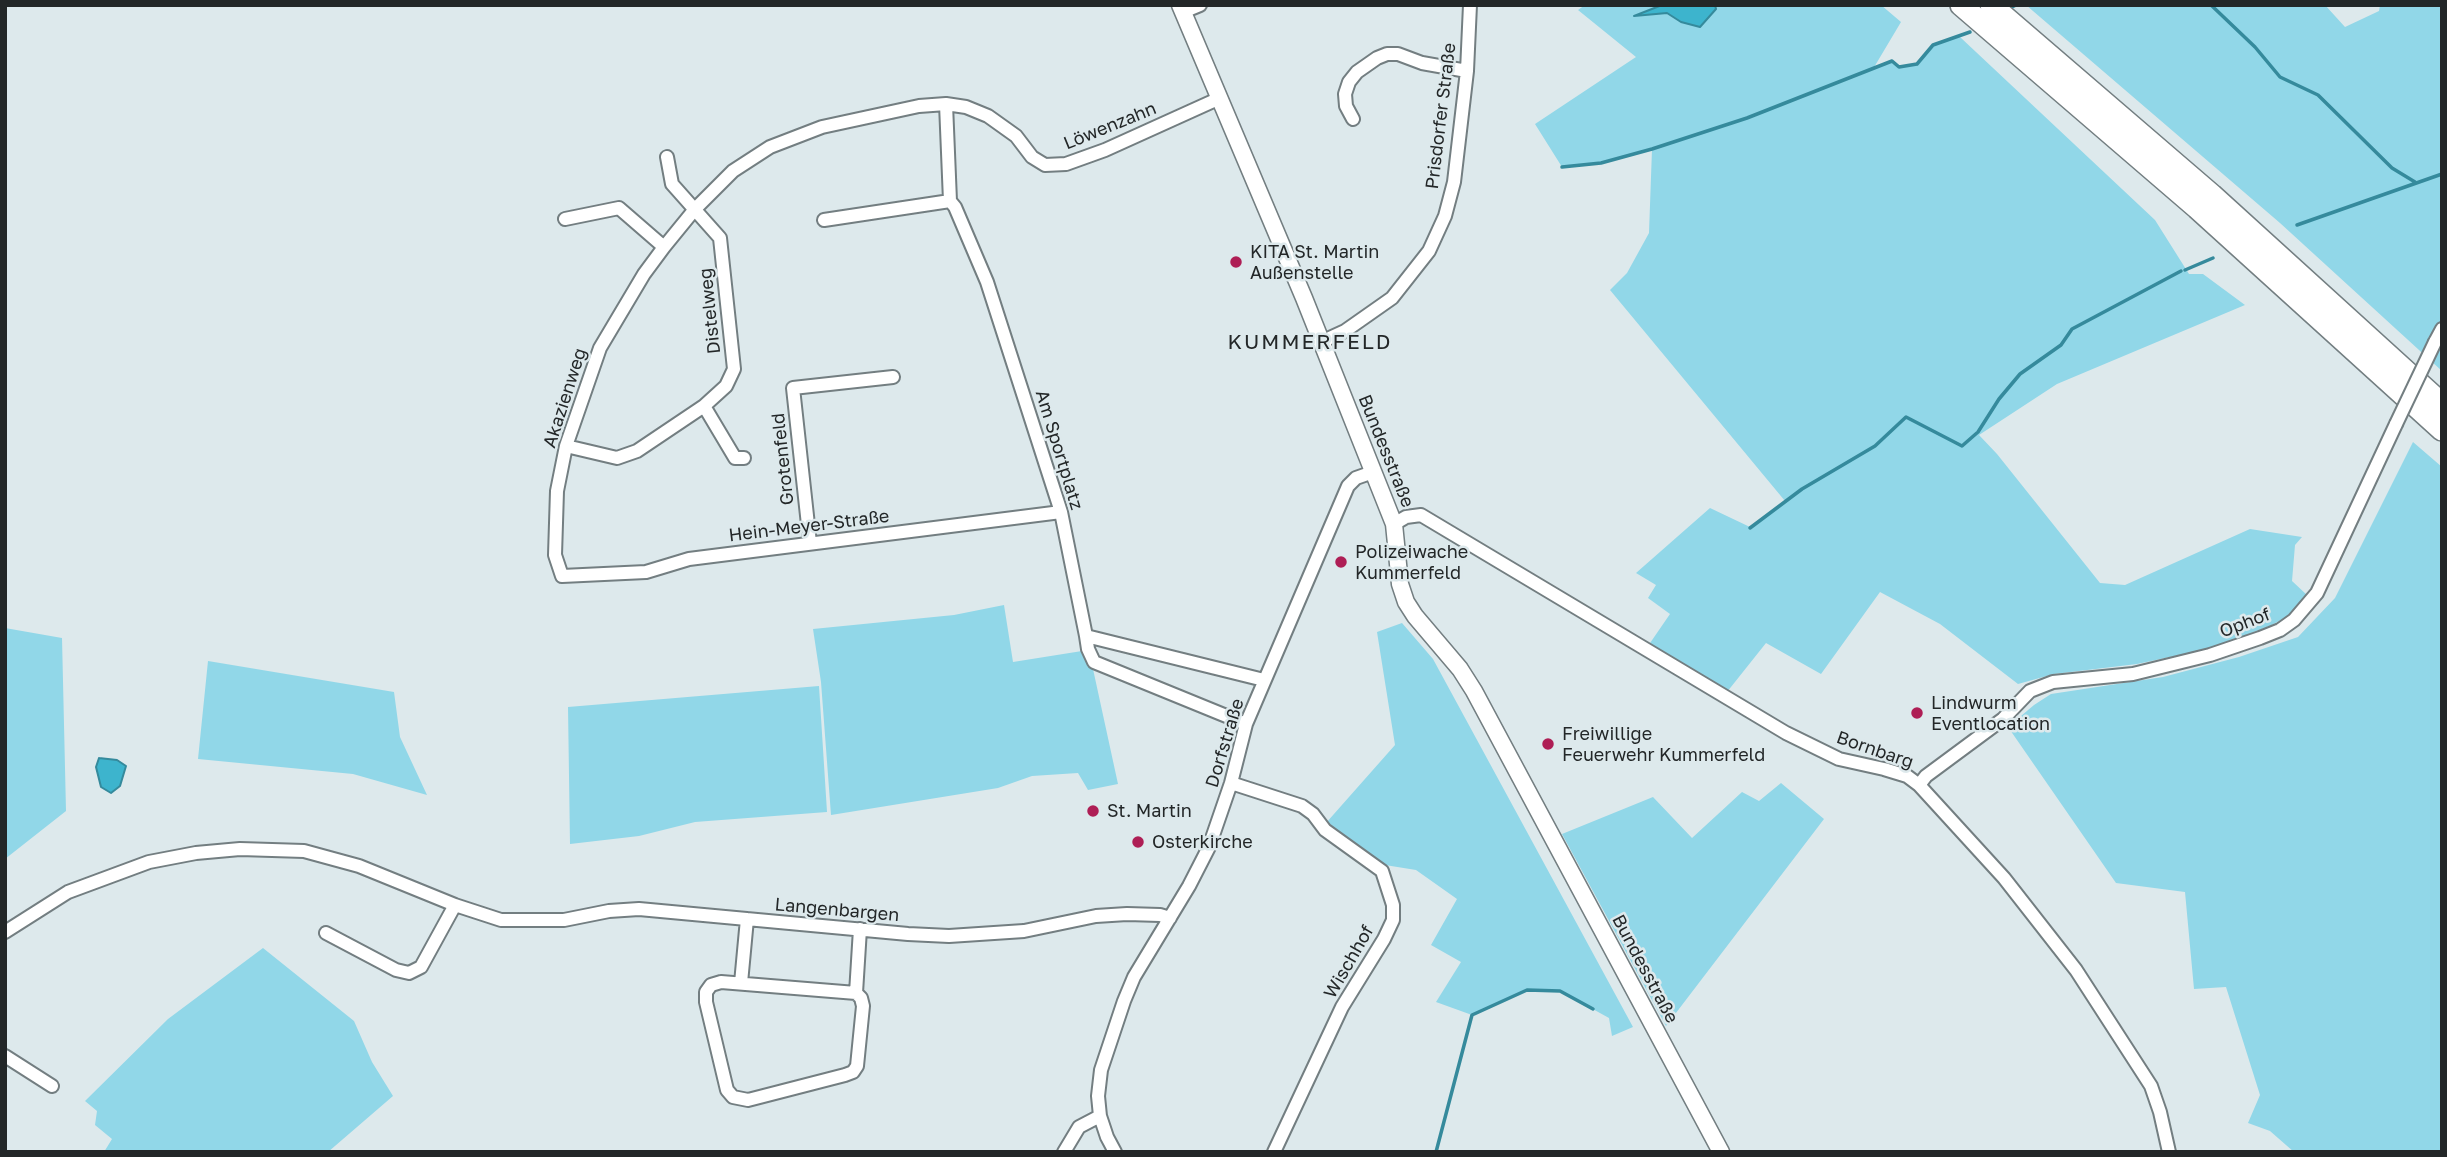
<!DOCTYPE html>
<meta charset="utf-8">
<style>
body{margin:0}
#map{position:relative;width:2447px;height:1157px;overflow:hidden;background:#dde9ec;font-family:"Golos Text",sans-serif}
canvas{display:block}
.frame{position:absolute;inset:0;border:7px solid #232728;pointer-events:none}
</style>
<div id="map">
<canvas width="2447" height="1157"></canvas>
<div class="frame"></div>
</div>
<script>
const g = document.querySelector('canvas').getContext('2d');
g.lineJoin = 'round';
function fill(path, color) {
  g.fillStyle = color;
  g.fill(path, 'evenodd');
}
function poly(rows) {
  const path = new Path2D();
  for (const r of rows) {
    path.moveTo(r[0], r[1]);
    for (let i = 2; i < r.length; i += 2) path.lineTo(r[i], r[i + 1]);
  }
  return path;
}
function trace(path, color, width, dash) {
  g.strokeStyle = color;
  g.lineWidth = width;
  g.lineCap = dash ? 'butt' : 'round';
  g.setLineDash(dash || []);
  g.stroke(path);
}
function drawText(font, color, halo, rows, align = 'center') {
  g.font = font + ' "Golos Text",sans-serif';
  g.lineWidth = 5;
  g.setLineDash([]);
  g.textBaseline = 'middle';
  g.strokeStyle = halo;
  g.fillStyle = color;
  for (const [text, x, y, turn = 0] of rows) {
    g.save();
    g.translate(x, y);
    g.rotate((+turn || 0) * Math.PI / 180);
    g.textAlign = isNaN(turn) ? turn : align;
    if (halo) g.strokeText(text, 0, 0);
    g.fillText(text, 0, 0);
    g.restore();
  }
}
fill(poly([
 [1585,5,1881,5,1901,22,1873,69,1892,61,1900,67,1917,64,1933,45,1960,37,2155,220,2189,274,2203,274,2245,305,2057,384,1979,435,1997,454,2100,583,2125,585,2250,529,2302,537,2295,545,2292,581,2307,595,2291,614,2272,625,2212,648,2137,664,2054,674,2018,684,1940,624,1880,592,1821,674,1766,643,1727,692,1648,646,1670,614,1648,598,1656,585,1636,573,1710,508,1750,527,1785,501,1610,290,1627,273,1649,233,1652,149,1601,163,1562,167,1535,124,1636,57,1578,10],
 [2026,5,2325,5,2345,27,2379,11,2380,5,2442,5,2442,371,2280,223],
 [2413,442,2442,467,2442,1152,2294,1152,2270,1131,2248,1123,2260,1095,2226,987,2194,989,2185,892,2116,883,2008,727,2034,705,2051,694,2163,677,2239,657,2298,637,2335,598],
 [1004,605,1013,662,1082,651,1085,661,1093,669,1118,784,1088,790,1078,773,1032,776,998,788,831,815,821,682,813,629,954,615],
 [1402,623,1433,659,1633,1027,1612,1036,1609,1018,1560,991,1527,990,1472,1015,1436,1002,1461,962,1431,945,1457,899,1416,870,1385,865,1326,823,1395,745,1377,632],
 [5,628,62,638,66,811,5,859],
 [208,661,394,692,400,737,427,795,353,774,198,759],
 [819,686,827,812,695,822,639,836,570,844,568,707],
 [1781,783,1824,819,1666,1026,1562,834,1653,797,1692,838,1742,792,1759,801],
 [263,948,354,1021,372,1062,393,1096,328,1152,104,1152,112,1139,95,1125,97,1111,85,1101,168,1019]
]), '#91d7e8');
const water = poly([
 [1662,5,1715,5,1716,9,1700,27,1681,22,1667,13,1634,16,1662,5],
 [99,758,117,760,126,766,120,786,111,793,101,787,96,767,99,758]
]);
fill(water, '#3db4cd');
trace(water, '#358a9c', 2);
trace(poly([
 [2211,5,2255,47,2280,77,2318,95,2392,168,2415,182],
 [2012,7,2016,5],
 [1562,167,1601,163,1652,149,1747,118,1892,61,1899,67,1917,64,1933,45,1970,32],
 [2297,225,2442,174],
 [2185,270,2213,258],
 [1750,528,1802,489,1875,446,1906,417,1962,446,1978,432,1999,399,2020,374,2061,345,2072,329,2181,271],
 [1436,1152,1472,1015,1527,990,1560,991,1593,1009]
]), '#358a9c', 3.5);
const street = poly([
 [1183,12,1200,5],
 [946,104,950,201,955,207,987,282,1061,512,1086,636,1264,680],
 [1353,119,1346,106,1345,94,1349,82,1357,72,1377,58,1387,54,1398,54,1422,63,1467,71],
 [565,219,619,208,664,247],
 [824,220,950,201],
 [1321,342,1345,331,1392,298,1429,251,1445,216,1454,182,1467,71,1470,5],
 [2435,342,2442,329],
 [704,406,735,458,744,458],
 [566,446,617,458,637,451,704,406,726,386,734,369,720,238,672,184,667,157],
 [1061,512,689,559,646,572,562,576,555,555,557,491,566,446,600,348,644,274,664,247,695,209,733,171,770,147,822,127,919,106,946,104,966,107,988,116,1016,136,1032,157,1045,165,1066,164,1105,150,1220,98],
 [1394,524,1406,517,1421,515,1786,733,1839,759,1884,769,1907,776,1919,785,2004,878,2076,970,2151,1086,2160,1112,2169,1152],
 [810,543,793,388,893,377],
 [1086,636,1088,649,1094,662,1246,724],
 [1231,783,1302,806,1313,814,1325,830,1382,871,1393,905,1393,920,1384,939,1342,1007,1274,1152],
 [1919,785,1926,776,2003,719,2030,691,2053,682,2133,674,2210,655,2260,638,2280,630,2294,620,2317,593,2396,424],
 [5,932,68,892,149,862,196,853,240,849,304,851,359,866,455,905,501,920,564,920,609,911,639,909,908,934,949,936,1024,931,1096,916,1127,914,1160,915,1170,918],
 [326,933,396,970,409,973,421,967,455,905],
 [721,982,856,993,861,998,863,1006,857,1066,853,1072,845,1075,748,1100,733,1097,727,1090,706,1002,706,992,711,985,721,982],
 [741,983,747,919],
 [856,993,860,929],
 [5,1056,52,1086],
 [1064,1152,1079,1127,1100,1116],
 [1115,1152,1107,1137,1100,1116,1098,1096,1101,1070,1124,1001,1134,977,1189,886,1209,847,1231,783,1246,724,1348,486,1356,478,1373,472]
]);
const secondary = poly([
 [1180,5,1304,298,1394,524,1400,584,1406,602,1415,616,1460,669,1474,691,1721,1152]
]);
const highway = poly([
 [1961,5,2197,208,2442,430],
 [1991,5,2212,195,2442,404]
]);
trace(street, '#737e81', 16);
trace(secondary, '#737e81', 19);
trace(highway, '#737e81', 24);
trace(street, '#fff', 12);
trace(secondary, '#fff', 16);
trace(highway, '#fff', 21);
const streetBridge = poly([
 [2396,424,2435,342]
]);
trace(streetBridge, '#737e81', 16, []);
trace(streetBridge, '#fff', 12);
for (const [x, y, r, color] of [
 [1236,262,7,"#ae1e55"],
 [1341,562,7,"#ae1e55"],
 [1917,713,7,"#ae1e55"],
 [1548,744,7,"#ae1e55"],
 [1093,811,7,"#ae1e55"],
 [1138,842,7,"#ae1e55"]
]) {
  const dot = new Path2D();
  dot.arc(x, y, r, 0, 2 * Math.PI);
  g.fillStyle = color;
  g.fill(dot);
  trace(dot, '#dde9ec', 2.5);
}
drawText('18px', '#232728', '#dde9ec', [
 ["Prisdorfer Straße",1441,116,-83],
 ["Löwenzahn",1110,126,-22],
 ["Distelweg",710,311,-96],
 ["Akazienweg",565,398,-72],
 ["Am Sportplatz",1059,450,73],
 ["Bundesstraße",1386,451,68],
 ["Grotenfeld",783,459,-96],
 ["Hein-Meyer-Straße",809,526,-7],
 ["Ophof",2245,623,-21],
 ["Dorfstraße",1225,743,-73],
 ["Bornbarg",1875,750,19],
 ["Langenbargen",837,910,5],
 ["Wischhof",1349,962,-60],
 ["Bundesstraße",1645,969,62]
]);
drawText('18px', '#232728', '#dde9ec', [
 ["KITA St. Martin",1250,252],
 ["Außenstelle",1250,273],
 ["Polizeiwache",1355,552],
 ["Kummerfeld",1355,573],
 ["Lindwurm",1931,703],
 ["Eventlocation",1931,724],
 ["Freiwillige",1562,734],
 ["Feuerwehr Kummerfeld",1562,755],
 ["St. Martin",1107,811],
 ["Osterkirche",1152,842]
], 'left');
g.letterSpacing = '2px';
drawText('21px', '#232728', '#dde9ec', [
 ["KUMMERFELD",1310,342]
]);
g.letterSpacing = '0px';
</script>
